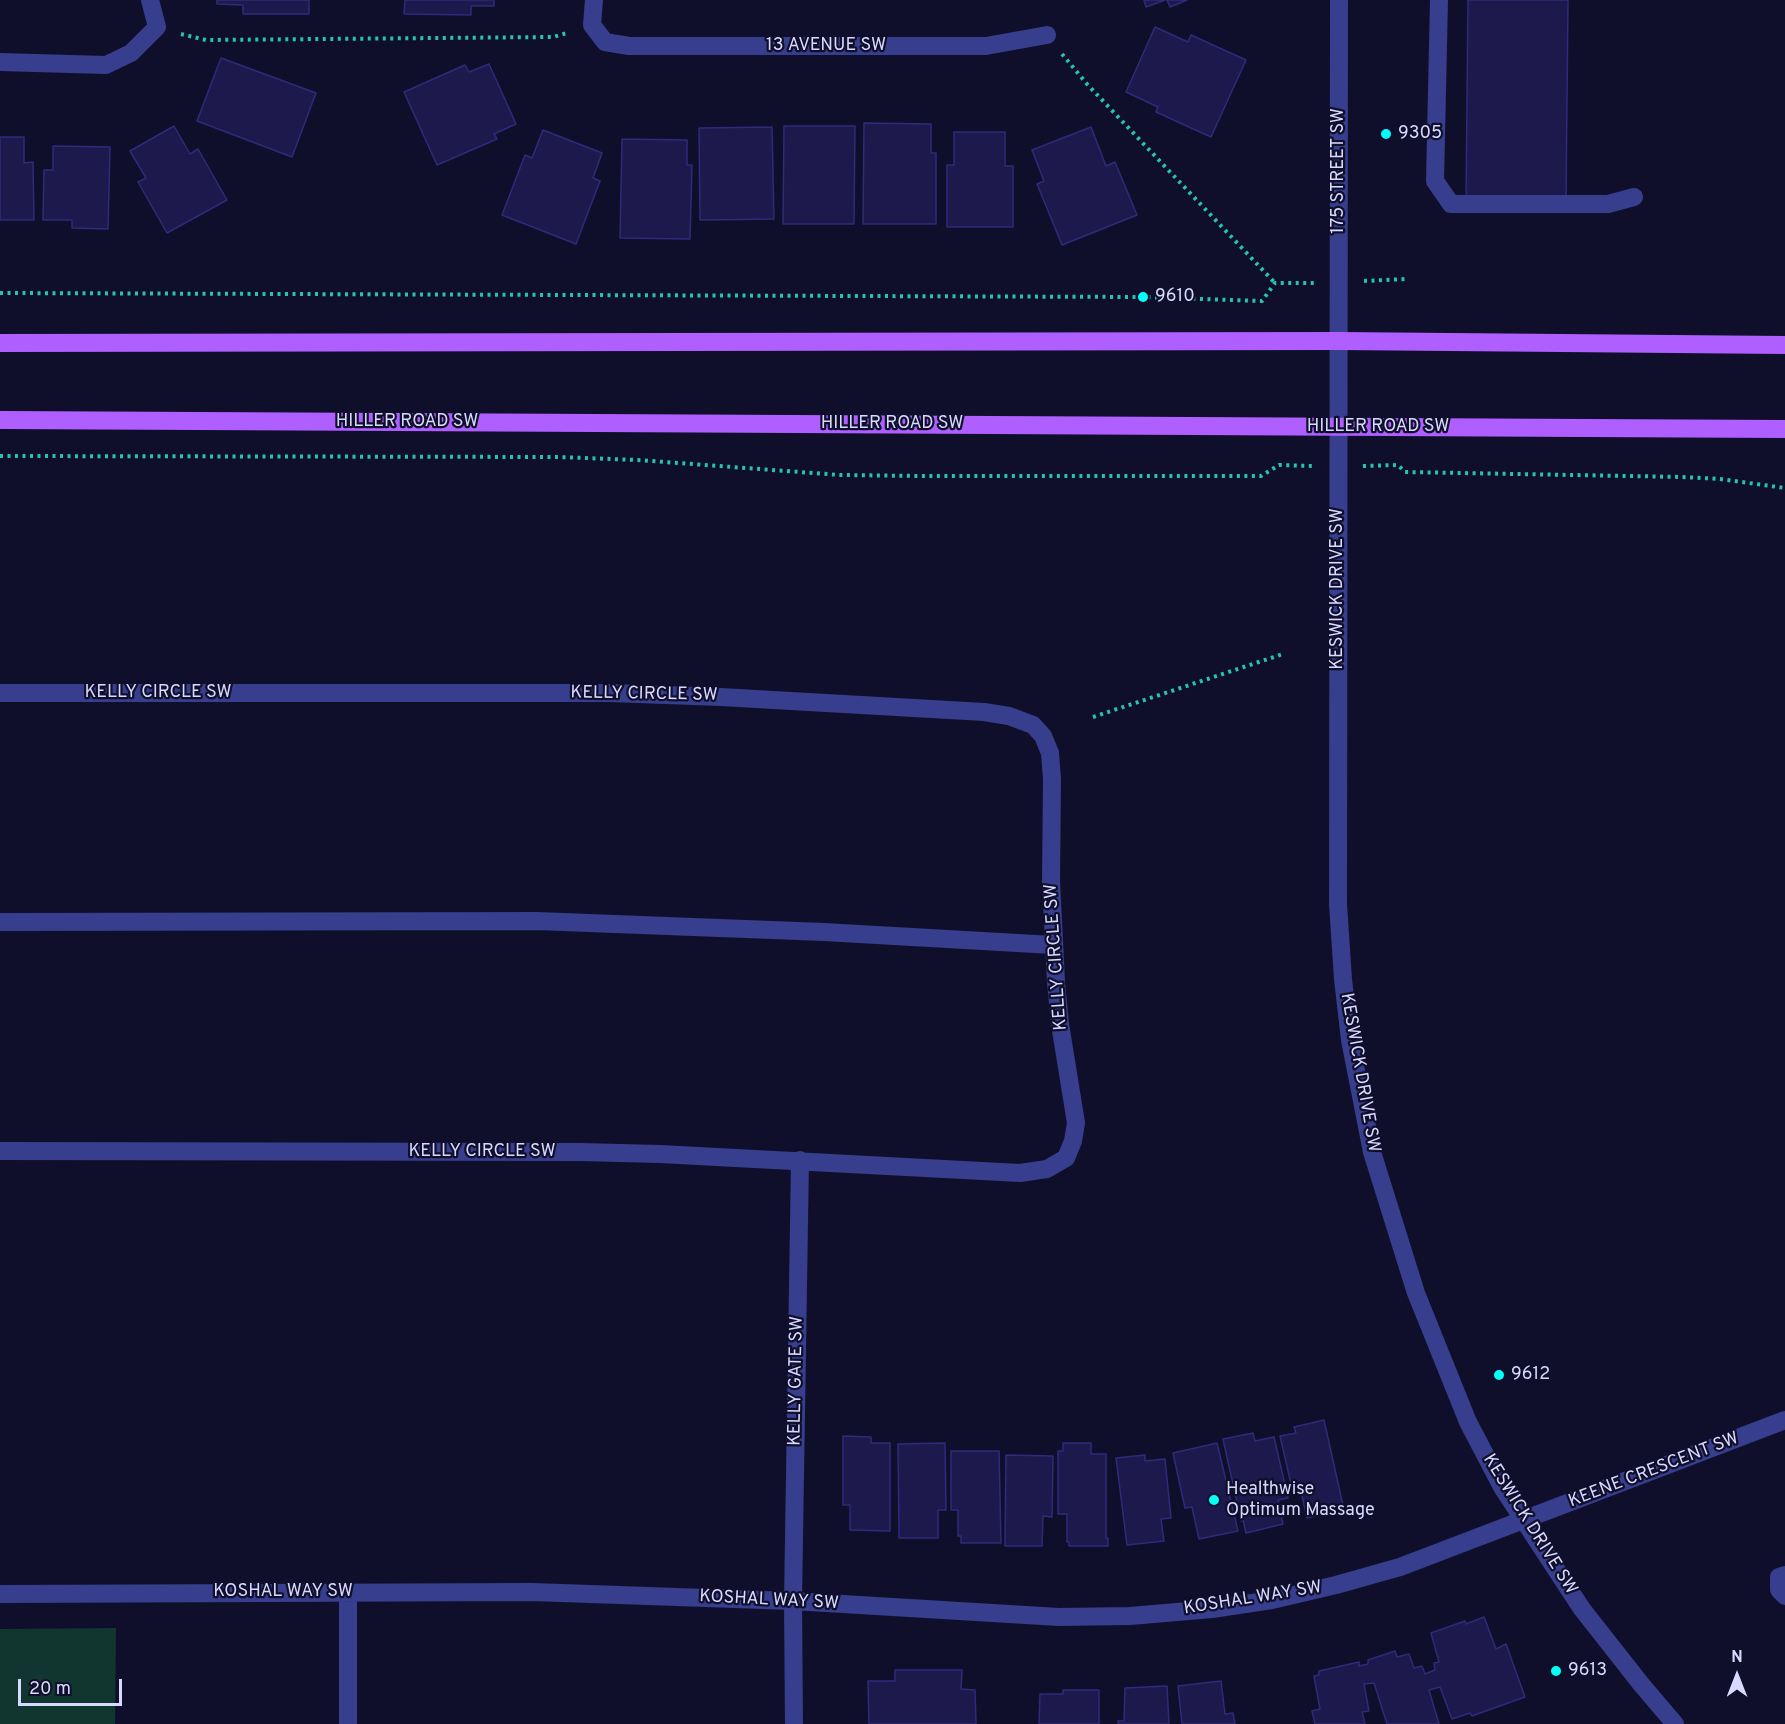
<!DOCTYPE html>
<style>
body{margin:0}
#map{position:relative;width:1785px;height:1724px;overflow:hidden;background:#100f2b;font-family:Overpass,sans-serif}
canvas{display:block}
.north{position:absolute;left:1707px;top:1646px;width:60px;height:60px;-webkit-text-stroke:4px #100f2b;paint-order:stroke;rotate:0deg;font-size:16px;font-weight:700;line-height:24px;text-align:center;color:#d8d9ff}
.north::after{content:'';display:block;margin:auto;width:21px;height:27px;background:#d8d9ff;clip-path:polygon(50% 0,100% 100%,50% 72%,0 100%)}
.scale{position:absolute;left:18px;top:1679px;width:104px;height:27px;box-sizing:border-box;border:3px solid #d8d9ff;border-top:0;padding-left:8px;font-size:18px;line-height:21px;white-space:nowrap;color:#d8d9ff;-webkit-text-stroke:4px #100f2b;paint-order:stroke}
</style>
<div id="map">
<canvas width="1785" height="1724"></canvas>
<div class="north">N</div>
<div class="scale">20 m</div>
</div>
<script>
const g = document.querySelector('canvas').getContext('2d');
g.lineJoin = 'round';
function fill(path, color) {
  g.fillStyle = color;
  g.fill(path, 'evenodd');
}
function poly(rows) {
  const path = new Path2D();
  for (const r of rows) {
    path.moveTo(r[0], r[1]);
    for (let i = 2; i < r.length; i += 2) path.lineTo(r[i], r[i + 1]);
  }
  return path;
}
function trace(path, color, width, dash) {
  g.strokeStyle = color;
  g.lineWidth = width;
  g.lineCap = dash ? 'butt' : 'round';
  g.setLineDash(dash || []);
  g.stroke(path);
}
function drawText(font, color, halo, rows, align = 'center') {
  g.font = font + ' Overpass,sans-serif';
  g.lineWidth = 4.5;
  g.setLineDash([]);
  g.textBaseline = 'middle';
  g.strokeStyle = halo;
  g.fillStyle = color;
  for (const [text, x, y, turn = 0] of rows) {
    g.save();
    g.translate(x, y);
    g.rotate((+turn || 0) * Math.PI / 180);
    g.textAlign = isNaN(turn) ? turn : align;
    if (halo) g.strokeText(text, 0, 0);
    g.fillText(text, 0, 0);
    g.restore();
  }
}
fill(poly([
 [116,1628,115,1724,0,1724,0,1629]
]), '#11352f');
const building = poly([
 [217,0,309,0,309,14,243,14,243,5,217,4,217,0],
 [405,0,494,0,494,6,471,6,471,15,404,14,405,0],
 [1144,0,1165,0,1146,7,1144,0],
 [1167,0,1187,0,1170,7,1167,0],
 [1468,0,1568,0,1566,201,1466,201,1468,0],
 [1155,27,1188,42,1191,35,1246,60,1211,137,1156,112,1158,107,1126,92,1155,27],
 [221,58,316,93,292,157,197,121,221,58],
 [489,64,516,124,494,134,497,139,437,165,404,92,465,65,469,72,489,64],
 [864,123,931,124,931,153,936,153,936,224,863,224,864,123],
 [174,126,190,154,198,149,227,200,167,233,138,182,146,178,130,151,174,126],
 [784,126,855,126,854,224,783,224,784,126],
 [772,127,774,219,700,220,699,128,772,127],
 [1091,127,1106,166,1115,162,1137,215,1062,245,1037,184,1044,181,1032,150,1091,127],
 [543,130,602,153,593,178,600,181,576,244,502,215,525,155,532,158,543,130],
 [954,132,1005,132,1005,166,1013,166,1013,227,947,227,947,165,954,165,954,132],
 [0,137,24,137,24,163,33,162,34,220,0,220,0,137],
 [622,139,687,140,687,165,692,165,690,239,620,238,622,139],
 [53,146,110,147,108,229,72,228,72,220,43,220,44,170,53,170,53,146],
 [1324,1420,1344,1510,1307,1518,1301,1491,1293,1493,1280,1436,1296,1433,1294,1427,1324,1420],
 [1253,1433,1255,1441,1274,1437,1288,1498,1278,1500,1283,1524,1246,1533,1243,1520,1241,1521,1223,1439,1253,1433],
 [843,1436,871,1437,871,1443,890,1443,890,1531,850,1530,850,1505,843,1505,843,1436],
 [945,1443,946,1510,938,1510,938,1538,899,1538,898,1444,945,1443],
 [1063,1443,1091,1443,1091,1454,1106,1454,1106,1538,1108,1538,1108,1546,1069,1546,1069,1542,1067,1542,1067,1514,1058,1514,1058,1451,1063,1451,1063,1443],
 [1217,1443,1238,1531,1199,1539,1192,1507,1185,1508,1173,1453,1217,1443],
 [951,1451,999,1451,1001,1543,961,1543,961,1536,958,1536,958,1510,951,1510,951,1451],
 [1006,1455,1053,1456,1052,1517,1043,1516,1042,1546,1005,1546,1006,1455],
 [1145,1455,1145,1461,1165,1459,1171,1518,1161,1519,1164,1541,1127,1545,1116,1458,1145,1455],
 [1484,1617,1496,1649,1506,1644,1525,1697,1472,1716,1470,1713,1452,1719,1440,1687,1429,1690,1439,1724,1387,1724,1374,1683,1364,1684,1369,1711,1362,1712,1365,1724,1315,1724,1312,1711,1320,1709,1314,1676,1319,1675,1319,1671,1359,1662,1359,1666,1368,1664,1368,1660,1395,1651,1397,1657,1409,1654,1414,1668,1422,1666,1425,1674,1435,1670,1434,1663,1439,1662,1431,1633,1465,1621,1466,1624,1484,1617],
 [895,1670,962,1670,961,1689,975,1690,976,1724,869,1724,868,1681,895,1681,895,1670],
 [1221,1681,1225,1714,1233,1713,1235,1724,1182,1724,1178,1686,1221,1681],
 [1167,1686,1169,1724,1118,1724,1118,1721,1124,1721,1125,1688,1167,1686],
 [1063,1690,1099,1690,1099,1724,1039,1724,1040,1694,1063,1694,1063,1690]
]);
fill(building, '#1d194d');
trace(building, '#2f2a7b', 1.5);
trace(poly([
 [181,34,206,40,553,37,567,33],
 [1062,54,1087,84,1275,283],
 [1364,281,1405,279],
 [0,293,1143,297,1262,301,1275,283,1314,283],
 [0,456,558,457,638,460,840,475,920,476,1261,476,1279,465,1313,466],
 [1363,466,1398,465,1405,472,1683,477,1720,479,1785,488],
 [1093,717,1283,654]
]), '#27c4a7', 4, [3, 4.5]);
trace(poly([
 [594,0,592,25,605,42,629,46,986,46,1047,35],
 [1339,0,1338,904,1343,979,1350,1040,1372,1152,1416,1293,1468,1422,1502,1487,1582,1609,1641,1684,1675,1724],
 [1439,0,1435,181,1451,204,1608,204,1634,197],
 [0,62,106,65,131,53,157,27,150,0],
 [0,693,611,693,721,697,984,712,1009,716,1033,725,1043,736,1050,753,1052,779,1051,881,1056,982,1060,1024,1076,1123,1073,1141,1066,1158,1047,1169,1020,1173,660,1154,580,1152,0,1151],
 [0,922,537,921,824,932,1053,945],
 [1785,1575,1779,1577,1779,1590,1785,1596],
 [348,1592,348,1724],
 [0,1594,532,1592,793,1601,1059,1617,1130,1616,1212,1609,1272,1600,1336,1585,1400,1567,1785,1420],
 [794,1724,793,1601,800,1160]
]), '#363e8d', 18);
trace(poly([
 [0,343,1338,341,1785,345],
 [0,420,1785,429]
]), '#af5fff', 18);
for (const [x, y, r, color] of [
 [1386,134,6,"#04fff8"],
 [1143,297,6,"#04fff8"],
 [1499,1375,6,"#04fff8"],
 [1214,1500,6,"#04fff8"],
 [1556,1671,6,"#04fff8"]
]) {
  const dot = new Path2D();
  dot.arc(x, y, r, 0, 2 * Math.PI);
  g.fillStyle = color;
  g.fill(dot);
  trace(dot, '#100f2b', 2);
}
drawText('18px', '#d8d9ff', '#100f2b', [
 ["13 AVENUE SW",826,46],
 ["175 STREET SW",1339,171,-90],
 ["HILLER ROAD SW",407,422],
 ["HILLER ROAD SW",892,424],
 ["HILLER ROAD SW",1378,427],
 ["KESWICK DRIVE SW",1338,589,-90],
 ["KELLY CIRCLE SW",158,693],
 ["KELLY CIRCLE SW",644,695,1],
 ["KELLY CIRCLE SW",1057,957,-94],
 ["KESWICK DRIVE SW",1359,1073,80],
 ["KELLY CIRCLE SW",482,1152],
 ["KELLY GATE SW",797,1381,-89],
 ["KEENE CRESCENT SW",1654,1471,-21],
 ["KESWICK DRIVE SW",1529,1525,58],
 ["KOSHAL WAY SW",283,1592],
 ["KOSHAL WAY SW",1253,1599,-9],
 ["KOSHAL WAY SW",769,1601,3]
]);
drawText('18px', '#d8d9ff', '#100f2b', [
 ["9305",1398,134],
 ["9610",1155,297],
 ["9612",1511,1375],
 ["Healthwise",1226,1490],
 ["Optimum Massage",1226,1511],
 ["9613",1568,1671]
], 'left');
</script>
